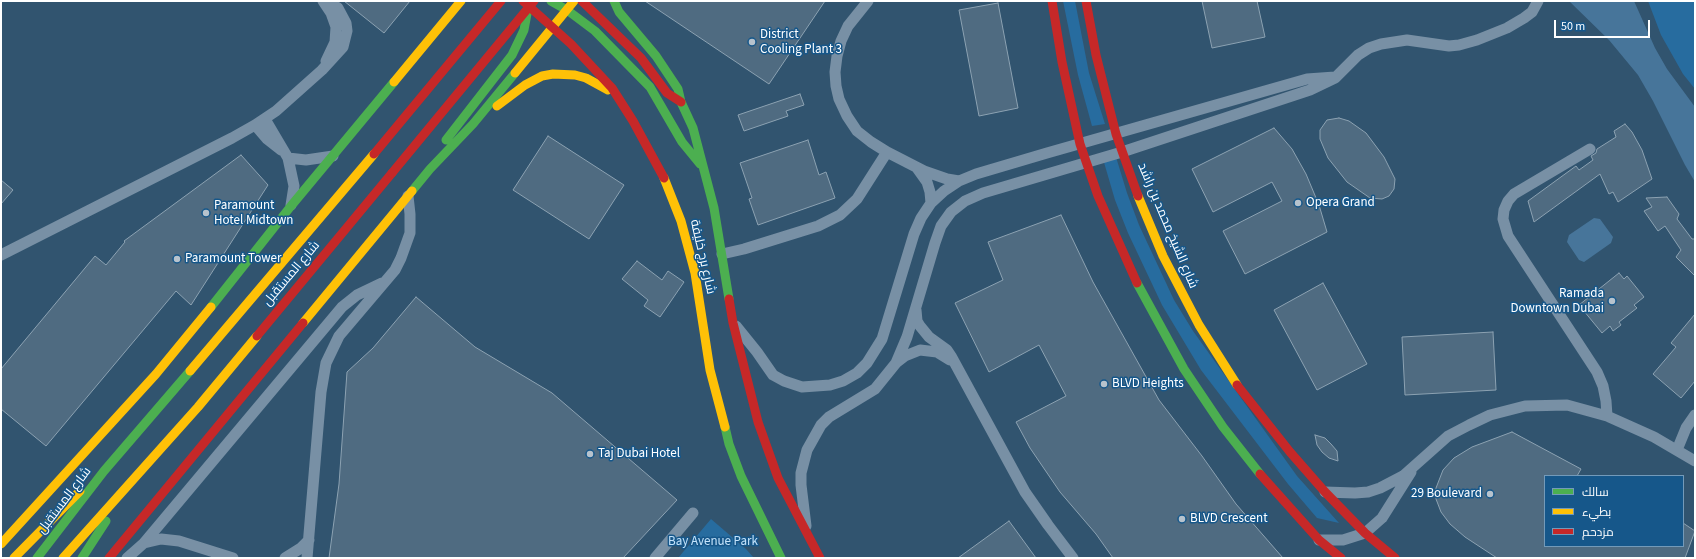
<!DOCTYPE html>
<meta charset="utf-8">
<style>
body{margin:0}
#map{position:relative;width:1696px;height:559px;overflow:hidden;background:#31546f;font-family:"Source Sans 3",Cairo,sans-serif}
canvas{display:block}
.frame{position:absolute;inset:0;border:2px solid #fff;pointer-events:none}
.legend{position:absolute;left:1544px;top:475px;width:140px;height:72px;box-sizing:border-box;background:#16578a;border:1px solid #739ab9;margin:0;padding:5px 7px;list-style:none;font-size:12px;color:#fff}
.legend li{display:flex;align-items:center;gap:8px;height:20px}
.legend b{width:20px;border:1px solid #739ab9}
.scale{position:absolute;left:1554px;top:20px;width:96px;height:18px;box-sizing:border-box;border:2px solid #fff;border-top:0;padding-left:5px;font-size:12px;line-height:14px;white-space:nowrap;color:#fff;-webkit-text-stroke:3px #16578a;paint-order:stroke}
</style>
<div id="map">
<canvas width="1696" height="559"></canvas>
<div class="frame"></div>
<ul class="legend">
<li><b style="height:5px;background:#4caf50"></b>سالك</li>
<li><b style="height:5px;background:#ffc107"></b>بطيء</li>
<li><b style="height:5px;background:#c62828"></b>مزدحم</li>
</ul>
<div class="scale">50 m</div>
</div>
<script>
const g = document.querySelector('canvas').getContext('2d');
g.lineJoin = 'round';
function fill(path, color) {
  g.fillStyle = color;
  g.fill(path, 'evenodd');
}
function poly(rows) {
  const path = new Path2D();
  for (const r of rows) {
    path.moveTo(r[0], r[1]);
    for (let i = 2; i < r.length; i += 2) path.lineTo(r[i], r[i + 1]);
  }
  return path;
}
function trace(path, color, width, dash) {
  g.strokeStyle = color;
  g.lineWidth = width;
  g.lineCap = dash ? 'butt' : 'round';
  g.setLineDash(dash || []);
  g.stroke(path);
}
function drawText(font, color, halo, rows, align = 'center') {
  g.font = font + ' "Source Sans 3",Cairo,sans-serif';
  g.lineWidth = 3;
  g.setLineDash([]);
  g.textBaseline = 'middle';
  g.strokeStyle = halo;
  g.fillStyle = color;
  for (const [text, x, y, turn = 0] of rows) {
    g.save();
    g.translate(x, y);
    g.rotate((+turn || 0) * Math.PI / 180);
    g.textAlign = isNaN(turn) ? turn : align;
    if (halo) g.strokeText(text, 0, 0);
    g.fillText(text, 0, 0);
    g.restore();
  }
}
fill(poly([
 [1063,1,1075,1,1089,73,1105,124,1092,126,1078,75],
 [1648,1,1695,1,1695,89,1683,74,1661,35],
 [1116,157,1127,193,1139,225,1174,300,1193,331,1297,476,1339,523,1317,518,1288,484,1201,370,1162,305,1128,233,1115,200,1103,159],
 [711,519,746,549,754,558,678,558]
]), '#276c9f');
fill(poly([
 [1569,1,1634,1,1655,48,1667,69,1695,107,1695,182,1685,165,1653,101,1638,75,1609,40],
 [1594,218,1600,219,1613,237,1611,243,1584,262,1579,260,1567,242,1569,235]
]), '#47759a');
const building = poly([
 [344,1,410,1,384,33,344,1],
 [645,1,825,1,769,84,645,1],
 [1202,1,1257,1,1265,37,1212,48,1202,1],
 [998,3,1018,108,979,116,959,10,998,3],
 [800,94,804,105,786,111,788,116,744,131,738,115,800,94],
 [1339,118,1349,121,1366,133,1384,157,1395,179,1394,189,1389,196,1382,199,1370,198,1347,182,1328,158,1320,139,1320,130,1327,120,1339,118],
 [1625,124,1632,132,1642,150,1652,179,1618,202,1613,192,1609,194,1600,174,1534,222,1528,201,1576,166,1579,170,1593,160,1591,156,1596,153,1597,149,1616,137,1614,131,1625,124],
 [1274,128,1292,149,1306,174,1319,205,1327,232,1245,274,1223,231,1282,201,1272,182,1213,212,1192,169,1274,128],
 [548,136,624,185,589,239,513,190,548,136],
 [808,140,819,175,826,172,835,198,758,225,749,199,752,198,740,163,808,140],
 [241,155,268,185,191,305,176,291,46,446,1,409,1,369,95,256,106,265,125,242,124,241,241,155],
 [1,180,13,190,1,204,1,180],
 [1667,197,1679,214,1677,219,1692,239,1695,239,1695,276,1676,257,1681,250,1665,226,1658,231,1644,211,1652,207,1646,198,1667,197],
 [1061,215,1093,282,1159,400,1202,456,1236,504,1283,558,1113,558,1096,534,1060,492,1030,448,1016,422,1066,396,1039,345,989,372,955,303,1003,280,988,242,1061,215],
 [637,261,662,280,668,271,684,282,660,317,644,306,648,300,622,279,637,261],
 [1619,273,1624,279,1627,276,1644,297,1634,305,1637,308,1619,322,1621,325,1613,331,1610,326,1602,333,1579,305,1619,273],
 [1323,283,1367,364,1317,390,1274,310,1323,283],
 [416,297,475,347,552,393,677,500,623,558,329,558,339,484,347,372,373,348,416,297],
 [1695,314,1695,381,1681,398,1653,374,1676,347,1671,343,1695,314],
 [1493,332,1496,390,1405,395,1402,337,1493,332],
 [1512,432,1581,469,1577,476,1545,476,1545,546,1683,546,1683,523,1695,531,1685,558,1497,558,1465,537,1450,524,1441,512,1436,499,1436,488,1443,470,1454,458,1472,447,1512,432],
 [1315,435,1325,438,1331,444,1337,451,1338,461,1329,458,1322,452,1317,445,1315,435],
 [1009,521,1036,558,958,558,1009,521]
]);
fill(building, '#4f6b81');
trace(building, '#8ca2b2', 1);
trace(poly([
 [323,1,331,13,336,27,335,42,326,61],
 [868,1,848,26,841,41,837,56,835,72,836,86,839,99,847,116,857,131,871,142,887,152,924,171,947,179,959,181],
 [265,119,288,158,294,186,291,205],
 [255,125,267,139,281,150],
 [1590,149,1514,194,1508,201,1504,210,1503,219,1508,236,1597,372,1603,386,1606,401,1607,416],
 [288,158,306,160,333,156],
 [917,168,927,182,930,192,931,203],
 [722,254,744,249,818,226,840,215,857,199,887,152],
 [1,255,232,138,255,125,276,111,322,70,343,47,347,31,346,23,338,8,327,1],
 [916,310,917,321,920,326,929,337,947,350,951,356,1025,492,1048,525,1073,558],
 [736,326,757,352,773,375,784,381,802,387,830,385,843,381,857,373,867,363,882,339,914,234,921,218,931,203,944,191,959,181,976,174,1047,153,1307,79,1335,77],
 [896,363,905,356,920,350,937,352,950,360],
 [1677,450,1686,428,1695,415],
 [1325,492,1355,493,1368,492,1380,488,1403,476,1448,436,1469,425,1490,415,1525,406,1567,405,1607,416,1654,437,1695,461],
 [806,526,801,485,801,473,807,450,821,425,829,417,875,389,896,363,907,337,935,243,941,226,951,212,965,201,983,193,1122,152,1310,90,1335,78,1358,55,1369,48,1381,44,1407,40,1449,46,1459,45,1477,40,1507,28,1524,18,1532,12,1538,1],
 [1319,540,1343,540,1365,533,1382,518,1411,472],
 [144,543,342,307,357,295,382,283],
 [127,558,144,543,161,539,179,541,233,558],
 [285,558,301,548,309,540],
 [307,558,321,392,326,363,339,336,395,270,401,258,410,233,410,214,408,196],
 [655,558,693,513]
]), '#7890a5', 11);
trace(poly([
 [551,1,567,10,595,31,650,87,682,142,700,164],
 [614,1,619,12,656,56,678,89,681,102,693,128,714,208,729,299],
 [446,140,512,55,524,30,529,3],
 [412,191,430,169,473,124,515,73],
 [1137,283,1184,369,1223,427,1260,474],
 [211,307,291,206,394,82],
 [725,427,729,444,741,476,781,558],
 [37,558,104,471,190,371],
 [82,558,106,521]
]), '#4caf50', 9);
trace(poly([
 [515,73,574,1],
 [394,82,461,1],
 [497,106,525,85,542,76,553,74,575,75,586,78,608,90],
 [664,178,681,221,695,273,710,370,725,427],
 [1138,196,1163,256,1199,325,1237,385],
 [303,323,412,191],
 [190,371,374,154],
 [1,544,156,374,211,307],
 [14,558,80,491],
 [63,558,198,407,257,336]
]), '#ffc107', 9);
trace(poly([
 [523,1,571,44,612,88,633,121,664,178],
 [582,1,641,58,667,93,681,102],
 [1052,1,1062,62,1080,144,1098,196,1137,283],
 [1086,1,1096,55,1116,134,1138,196],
 [374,154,501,1],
 [729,299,733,323,758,422,778,478,820,558],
 [257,336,392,173],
 [1237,385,1290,452,1325,492,1365,533,1395,558],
 [1260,474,1319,540,1341,558],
 [109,558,303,323]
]), '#c62828', 9);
trace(poly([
 [392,173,534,1]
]), '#c62828', 9);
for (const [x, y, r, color] of [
 [752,42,4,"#b7c3cd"],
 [1298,203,4,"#b7c3cd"],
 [206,213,4,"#b7c3cd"],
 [177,259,4,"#b7c3cd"],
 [1612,301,4,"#b7c3cd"],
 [1104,384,4,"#b7c3cd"],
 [590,454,4,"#b7c3cd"],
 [1490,494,4,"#b7c3cd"],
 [1182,519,4,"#b7c3cd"]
]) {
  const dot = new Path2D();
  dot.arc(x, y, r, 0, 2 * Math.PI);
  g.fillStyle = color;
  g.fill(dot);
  trace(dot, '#16578a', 1.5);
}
drawText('13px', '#fff', '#16578a', [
 ["District",760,35],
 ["Cooling Plant 3",760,50],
 ["Opera Grand",1306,203],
 ["Paramount",214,206],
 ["Hotel Midtown",214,221],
 ["Paramount Tower",185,259],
 ["Ramada",1604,294,"right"],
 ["Downtown Dubai",1604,309,"right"],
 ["BLVD Heights",1112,384],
 ["Taj Dubai Hotel",598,454],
 ["29 Boulevard",1482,494,"right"],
 ["BLVD Crescent",1190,519]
], 'left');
drawText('13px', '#fff', '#16578a', [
 ["شارع الشيخ محمد بن راشد",1167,226,67],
 ["شارع برج خليفة",702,257,77],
 ["شارع المستقبل",292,274,-50],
 ["شارع المستقبل",65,501,-53]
]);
drawText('13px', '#c4e3fb', '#16578a', [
 ["Bay Avenue Park",713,542]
]);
</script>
